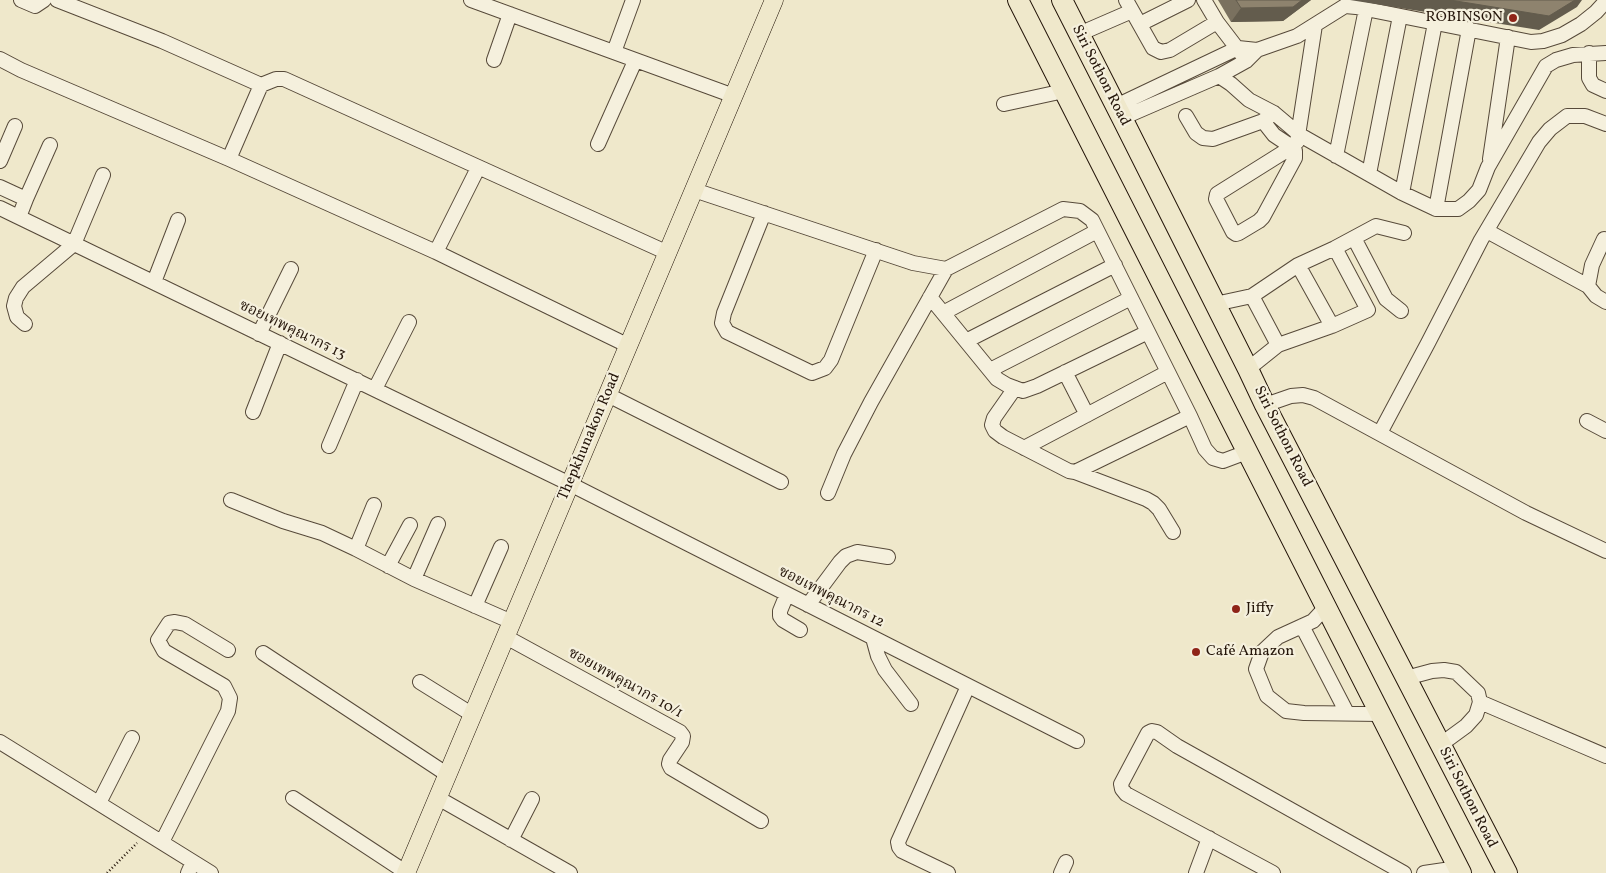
<!DOCTYPE html>
<meta charset="utf-8">
<style>
body{margin:0}
canvas{display:block;background:#efe8cb}
</style>
<canvas width="1606" height="873"></canvas>
<script>
const g = document.querySelector('canvas').getContext('2d');
g.lineJoin = 'round';
function poly(rows) {
  const path = new Path2D();
  for (const r of rows) {
    path.moveTo(r[0], r[1]);
    for (let i = 2; i < r.length; i += 2) path.lineTo(r[i], r[i + 1]);
  }
  return path;
}
function trace(path, color, width, dash) {
  g.strokeStyle = color;
  g.lineWidth = width;
  g.lineCap = dash ? 'butt' : 'round';
  g.setLineDash(dash || []);
  g.stroke(path);
}
function fill(path, color) {
  g.fillStyle = color;
  g.fill(path, 'evenodd');
}
function drawText(font, color, halo, rows, align = 'center') {
  g.font = font + ' Vollkorn,"Noto Serif Thai",serif';
  g.lineWidth = 4.5;
  g.setLineDash([]);
  g.textBaseline = 'middle';
  g.strokeStyle = halo;
  g.fillStyle = color;
  for (const [text, x, y, turn = 0] of rows) {
    g.save();
    g.translate(x, y);
    g.rotate((+turn || 0) * Math.PI / 180);
    g.textAlign = isNaN(turn) ? turn : align;
    if (halo) g.strokeText(text, 0, 0);
    g.fillText(text, 0, 0);
    g.restore();
  }
}
const minor = poly([
 [21,0,35,6,44,0],
 [57,0,162,41,261,85,276,79,284,79,668,253],
 [471,0,734,96],
 [1126,0,1153,48,1161,52,1170,50,1217,22],
 [1204,0,1217,22,1243,56],
 [1140,24,1188,0],
 [1079,34,1132,11],
 [614,52,633,0],
 [1589,53,1589,78,1593,85,1606,91],
 [0,59,21,70,229,159,436,252,629,346],
 [494,60,510,14],
 [1219,76,1231,84,1249,100,1274,113,1300,135,1402,193,1436,209,1458,209,1469,201,1479,190,1488,167,1546,66,1556,60,1573,55,1606,53],
 [1004,104,1064,91],
 [1116,106,1238,48,1257,50,1297,36,1345,6,1356,7,1531,42,1543,41,1562,35,1581,24,1596,12,1606,1],
 [1274,113,1263,121,1274,135,1292,147,1295,151,1295,158,1263,217,1259,221,1239,233,1236,234,1233,232,1216,199,1217,194,1292,147],
 [1186,116,1196,133,1203,138,1213,139,1263,121],
 [1122,118,1219,76,1246,61,1257,50],
 [1297,142,1315,25],
 [598,144,635,61],
 [1336,156,1366,9],
 [229,159,261,85],
 [1490,159,1508,37],
 [0,161,15,126],
 [1369,174,1400,16],
 [0,187,26,199],
 [694,190,913,263,946,269,1063,209,1080,211,1092,220,1190,416,1205,449,1213,458,1223,461,1247,452],
 [1402,193,1435,23],
 [0,208,570,484,1077,741],
 [1436,209,1469,29],
 [764,213,724,313,722,323,727,332,812,373,825,368,831,360,876,250],
 [19,217,26,199,50,145],
 [1487,231,1588,286],
 [1354,238,1386,299,1401,311],
 [1604,239,1592,265,1588,286,1596,296,1606,302],
 [1335,248,1376,226,1404,233],
 [436,252,478,168],
 [1298,265,1332,326],
 [154,282,178,220],
 [1252,296,1278,345],
 [930,297,997,379,1007,385,1023,391,1037,386,1148,332],
 [1215,304,1252,296,1298,265,1335,248,1368,310,1332,326,1278,345,1248,369],
 [943,313,1097,231],
 [25,324,17,317,14,306,16,298,23,287,74,244,103,175],
 [259,334,291,269],
 [966,341,1115,265],
 [990,370,1131,298],
 [1065,372,1087,415],
 [1015,388,994,418,992,425,995,431,1003,437,1069,471,1075,472,1190,416],
 [375,389,409,322],
 [608,395,781,482],
 [1265,405,1291,396,1303,395,1314,398,1526,513,1606,551],
 [253,412,280,343],
 [1587,421,1606,431],
 [1380,433,1428,343,1481,240,1539,142,1550,129,1567,116,1585,116,1606,124],
 [329,446,357,380],
 [1024,448,1168,372],
 [1075,472,1146,499,1153,503,1159,509,1173,532],
 [828,493,844,454,871,402,946,269],
 [231,500,283,521,322,533,356,549],
 [374,505,356,549,414,579,512,622],
 [388,566,410,525],
 [414,579,438,524],
 [787,594,780,611,780,616,783,620,800,630],
 [808,605,840,562,846,556,857,552,888,557],
 [475,606,501,547],
 [1326,607,1313,621,1278,637,1262,652,1256,669,1267,696,1286,711,1304,713,1380,714],
 [1302,626,1347,713],
 [506,637,680,732,683,736,682,742,670,760,669,764,671,768,761,821],
 [873,638,878,656,885,670,911,704],
 [263,653,448,775],
 [1406,678,1432,671,1444,670,1456,672,1478,693,1480,702,1476,715,1466,726,1440,745],
 [420,682,473,715],
 [1480,702,1606,756],
 [0,742,211,873],
 [293,798,407,873],
 [438,798,570,873],
 [99,803,132,738],
 [511,840,532,799],
 [162,842,228,711,230,698,224,686,164,651,158,640,169,623,175,622,185,624,228,650],
 [188,873,193,862],
 [948,873,902,851,899,847,898,842,968,686],
 [1061,873,1066,862],
 [1196,873,1209,838],
 [1273,873,1126,794,1122,789,1121,784,1148,733,1152,731,1157,732,1177,746,1404,873],
 [1424,873,1458,868]
]);
const major = poly([
 [406,873,774,0]
]);
const highway = poly([
 [1018,0,1461,873],
 [1062,0,1122,118,1248,369,1265,405,1507,873]
]);
trace(minor, '#574a3a', 16);
trace(major, '#241509', 19);
trace(highway, '#241509', 22);
trace(poly([
 [107,873,137,843]
]), '#241509', 2.5, [1, 2.5]);
trace(minor, '#f5f0dd', 14);
trace(major, '#efe8cb', 18);
trace(highway, '#efe8cb', 20);
fill(poly([
 [1218,0,1311,0,1283,21,1231,22]
]), '#7a715f');
fill(poly([
 [1302,0,1311,0,1283,21,1231,22,1241,8],
 [1350,0,1582,0,1577,7,1539,30]
]), '#635c4d');
const building = poly([
 [1236,0,1302,0,1293,7,1241,8,1236,0],
 [1450,0,1575,0,1549,16,1450,0]
]);
fill(building, '#8e836e');
trace(building, '#635c4d', 1);
for (const [x, y, r, color] of [
 [1513,18,5,"#8f2418"],
 [1236,609,5,"#8f2418"],
 [1196,652,5,"#8f2418"]
]) {
  const dot = new Path2D();
  dot.arc(x, y, r, 0, 2 * Math.PI);
  g.fillStyle = color;
  g.fill(dot);
  trace(dot, '#f5f0dd', 2);
}
drawText('15px', '#241509', '#f5f0dd', [
 ["ROBINSON",1503,18,"right"],
 ["Jiffy",1246,609],
 ["Café Amazon",1206,652]
], 'left');
drawText('15px', '#241509', '#f5f0dd', [
 ["Siri Sothon Road",1100,76,63],
 ["ซอยเทพคุณากร 13",292,331,26],
 ["Thepkhunakon Road",590,437,-67],
 ["Siri Sothon Road",1282,437,63],
 ["ซอยเทพคุณากร 12",831,598,27],
 ["ซอยเทพคุณากร 10/1",625,684,29],
 ["Siri Sothon Road",1467,798,63]
]);
</script>
